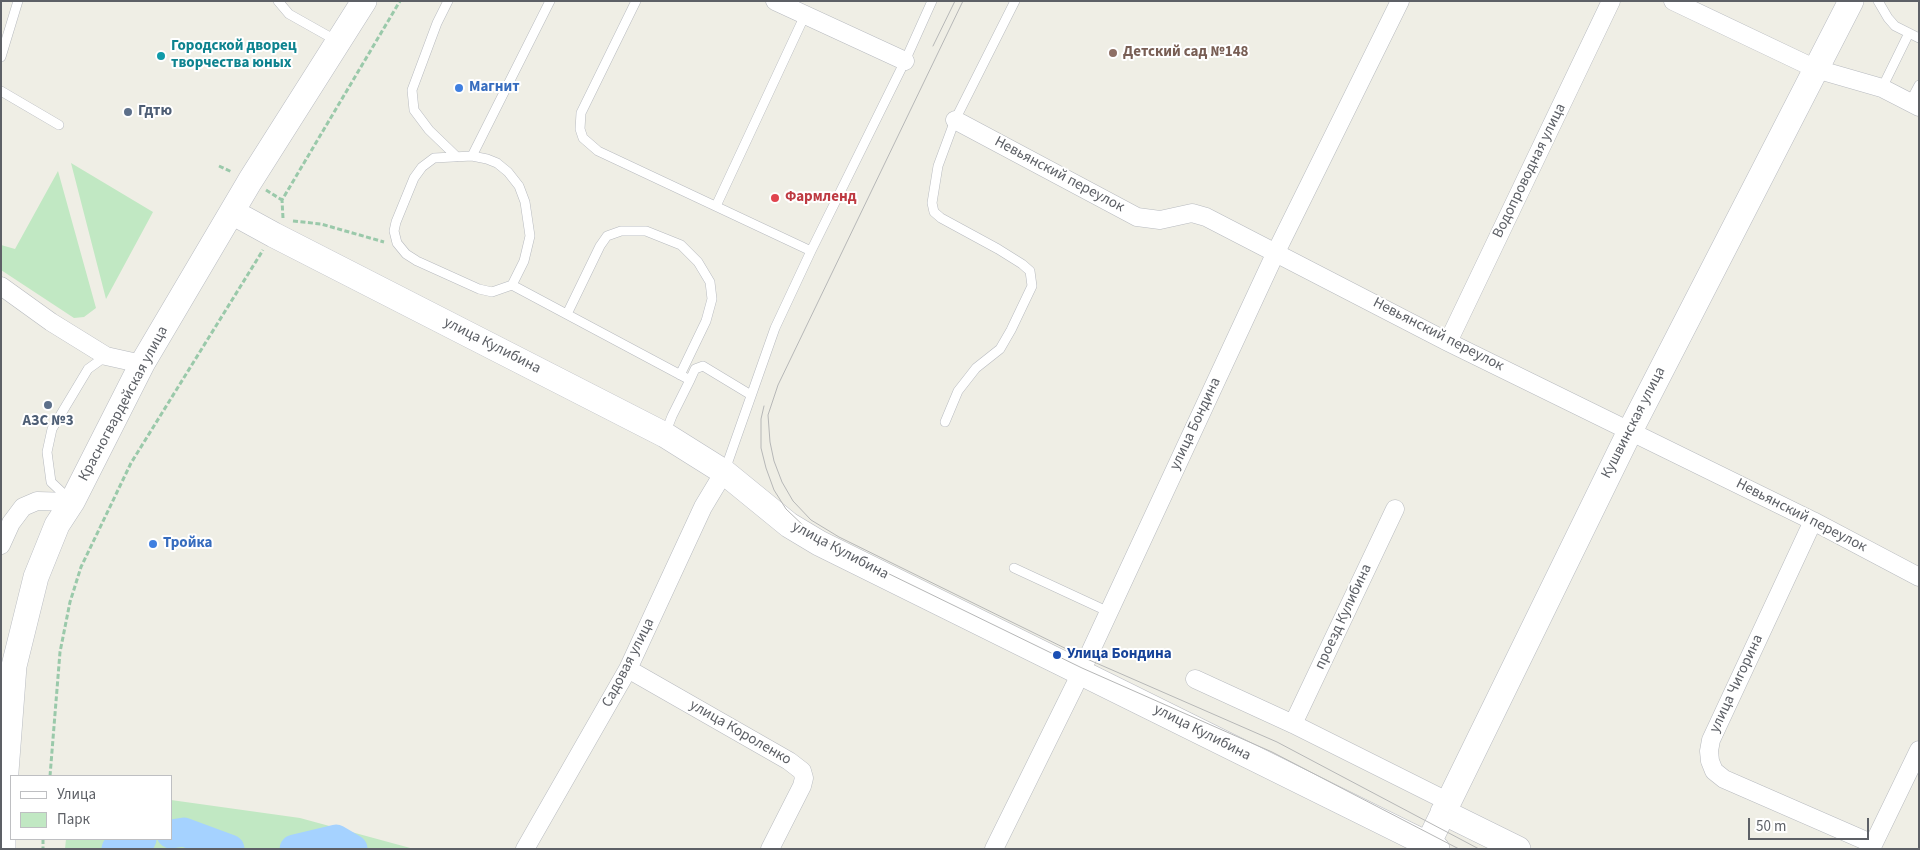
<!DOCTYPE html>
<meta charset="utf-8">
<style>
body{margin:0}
#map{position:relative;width:1920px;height:850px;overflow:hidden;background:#efeee5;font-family:"Source Sans 3",sans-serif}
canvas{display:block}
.frame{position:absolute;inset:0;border:2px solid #5d6066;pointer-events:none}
.legend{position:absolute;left:10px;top:775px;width:162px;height:65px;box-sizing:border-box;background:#fff;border:1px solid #bebfc2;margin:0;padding:6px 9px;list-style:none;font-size:15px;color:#5d6066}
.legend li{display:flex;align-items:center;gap:10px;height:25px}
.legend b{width:25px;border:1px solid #bebfc2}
.scale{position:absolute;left:1748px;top:818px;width:121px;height:22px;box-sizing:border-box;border:2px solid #5d6066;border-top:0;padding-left:6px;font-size:15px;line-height:18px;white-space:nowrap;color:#5d6066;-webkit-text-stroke:4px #fff;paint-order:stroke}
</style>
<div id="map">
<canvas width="1920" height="850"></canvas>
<div class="frame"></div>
<ul class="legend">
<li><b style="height:6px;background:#fff"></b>Улица</li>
<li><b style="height:14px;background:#c1e8c3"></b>Парк</li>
</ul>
<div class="scale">50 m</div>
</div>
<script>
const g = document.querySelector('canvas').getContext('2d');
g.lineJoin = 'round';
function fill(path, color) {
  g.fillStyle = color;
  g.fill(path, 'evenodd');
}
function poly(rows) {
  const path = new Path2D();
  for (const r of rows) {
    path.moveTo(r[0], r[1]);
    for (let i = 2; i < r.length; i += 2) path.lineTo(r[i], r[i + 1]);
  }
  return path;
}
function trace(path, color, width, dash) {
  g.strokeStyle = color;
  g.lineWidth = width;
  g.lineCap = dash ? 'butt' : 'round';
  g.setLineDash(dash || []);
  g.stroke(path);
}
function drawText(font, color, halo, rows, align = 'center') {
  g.font = font + ' "Source Sans 3",sans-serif';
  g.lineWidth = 4;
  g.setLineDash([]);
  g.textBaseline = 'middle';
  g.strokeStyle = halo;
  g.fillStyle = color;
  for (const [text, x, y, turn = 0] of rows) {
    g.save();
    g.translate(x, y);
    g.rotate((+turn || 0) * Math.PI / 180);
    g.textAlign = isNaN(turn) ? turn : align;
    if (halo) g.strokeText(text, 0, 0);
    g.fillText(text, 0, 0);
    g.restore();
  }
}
fill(poly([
 [71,163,153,212,106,299],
 [58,171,96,308,84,317,74,318,1,270,1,245,15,249],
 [171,800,300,818,414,849,65,849,66,839,171,839]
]), '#c1e8c3');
trace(poly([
 [171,834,184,832,230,849],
 [116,849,130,842,142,839],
 [294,849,336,839,353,849]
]), '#a5d2ff', 29);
const lane = poly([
 [278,1,289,14,337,41],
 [448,1,437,23,412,90,414,110,429,130,457,157],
 [636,1,581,113,580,129,583,138,598,151,811,251],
 [1878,1,1888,18,1895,26,1919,38],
 [1,57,18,1],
 [1882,88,1909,33],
 [1,91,59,125],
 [1910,102,1919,85],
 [472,156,550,1],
 [716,206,805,15],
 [512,285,492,292,479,289,417,261,406,254,397,243,394,231,396,222,414,178,422,167,434,158,472,156,487,159,497,163,508,172,519,186,525,202,530,236,524,261,512,285,690,380,695,369,703,366,751,395],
 [567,314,600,246,607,236,621,231,646,231,681,245,698,262,710,282,712,299,706,321,680,375],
 [945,422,958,391,976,368,1000,349,1011,330,1032,286,1030,271,1022,264,998,249,941,218,934,212,932,203,938,166,955,120,1015,1],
 [665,434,672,416,690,380],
 [725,470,775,328,811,251,905,61,932,1],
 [70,500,51,482,47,452,52,429,88,369,106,356],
 [1014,568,1109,612]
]);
const street = poly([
 [775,1,905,61],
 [1673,1,1816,69,1882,88,1919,107],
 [955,120,1137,217,1160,220,1192,213,1206,217,1448,342,1813,521,1919,577],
 [1,286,51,322,106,356,142,364],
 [1448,342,1611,1],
 [1813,521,1711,740,1709,751,1710,761,1714,771,1724,779,1873,844],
 [1,545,11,523,23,507,37,501,72,502],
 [628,669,789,761,802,771,804,778,802,786,770,849],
 [1195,679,1293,724,1449,802],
 [1293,724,1395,509],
 [525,849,628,669,703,507,724,472],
 [994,849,1074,687,1276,252,1400,1],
 [1871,849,1919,750]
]);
const secondary = poly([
 [232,212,274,235,665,435,724,472,789,525,819,543,1437,849],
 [1443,812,1518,849],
 [1428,844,1630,431,1851,1],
 [3,849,3,811,14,666,36,577,57,525,72,502,142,364,250,181,364,1]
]);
trace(lane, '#b7babf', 10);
trace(street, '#b7babf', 19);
trace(secondary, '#b8bbc1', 26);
trace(poly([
 [219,166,232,172],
 [266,190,282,200],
 [283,218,282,200,400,1],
 [293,221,321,224,384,242],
 [50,776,60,652,70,602,81,567,131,463,263,250],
 [43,839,43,849]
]), '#9ac9aa', 3, [5, 2.5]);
trace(lane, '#fff', 9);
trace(street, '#fff', 18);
trace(secondary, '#fff', 25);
trace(poly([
 [963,1,778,385,768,415,770,442,774,461,782,482,793,501,811,520,839,537,1087,659,1277,742,1479,849],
 [933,46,955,1],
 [764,406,761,419,761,448,766,468,774,490,786,509,807,529,836,548,1082,668,1272,752,1459,849]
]), '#b6b7b7', 1);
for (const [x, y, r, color] of [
 [1113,53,5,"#8d6e63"],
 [161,56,5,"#0f9aa8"],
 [459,88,5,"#3f7fe0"],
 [128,112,5,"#5c6f8a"],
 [775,198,5,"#e0444e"],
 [48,405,5,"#5c6f8a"],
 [153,544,5,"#3f7fe0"],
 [1057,655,5,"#1a4fb4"]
]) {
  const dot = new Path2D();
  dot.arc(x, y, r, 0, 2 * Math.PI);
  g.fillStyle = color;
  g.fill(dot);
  trace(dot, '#fff', 2);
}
drawText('bold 15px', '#0d838f', '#fff', [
 ["Городской дворец",171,47],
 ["творчества юных",171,64]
], 'left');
drawText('bold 15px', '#785e54', '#fff', [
 ["Детский сад №148",1123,53]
], 'left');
drawText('bold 15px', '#366cbe', '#fff', [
 ["Магнит",469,88],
 ["Тройка",163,544]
], 'left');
drawText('bold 15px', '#4e5e75', '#fff', [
 ["Гдтю",138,112],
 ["АЗС №3",48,422,"center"]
], 'left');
drawText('15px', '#5d6066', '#fff', [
 ["Водопроводная улица",1530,171,-64],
 ["Невьянский переулок",1059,175,28],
 ["Невьянский переулок",1438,335,27],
 ["улица Кулибина",492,346,27],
 ["Красногвардейская улица",124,404,-62],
 ["Кушвинская улица",1634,423,-63],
 ["улица Бондина",1196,424,-65],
 ["Невьянский переулок",1801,516,27],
 ["улица Кулибина",840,551,28],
 ["проезд Кулибина",1344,617,-65],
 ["Садовая улица",629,663,-63],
 ["улица Чигорина",1737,684,-65],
 ["улица Короленко",740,733,30],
 ["улица Кулибина",1202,733,27]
]);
drawText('bold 15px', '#be3a42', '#fff', [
 ["Фармленд",785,198]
], 'left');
drawText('bold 15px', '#164399', '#fff', [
 ["Улица Бондина",1067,655]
], 'left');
</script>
